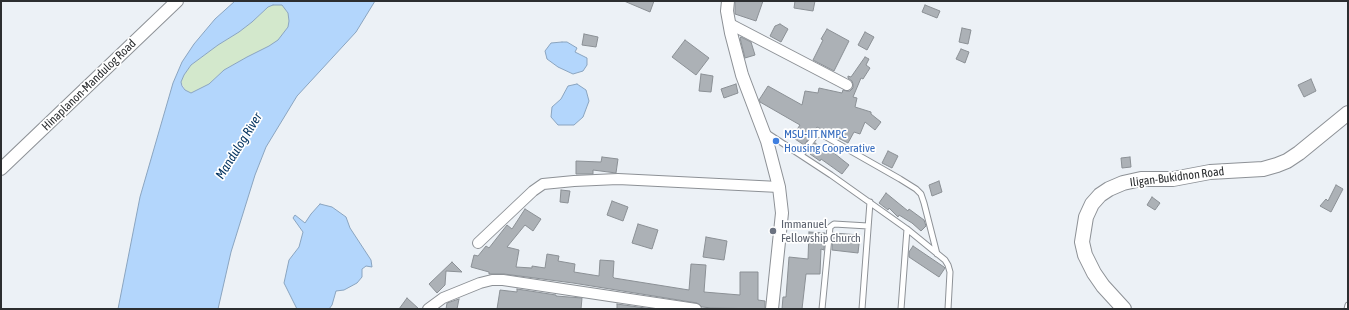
<!DOCTYPE html>
<style>
body{margin:0}
#map{position:relative;width:1349px;height:310px;overflow:hidden;background:#ecf1f6;font-family:"Asap Condensed",sans-serif}
canvas{display:block}
.frame{position:absolute;inset:0;border:2px solid #2c2e30;pointer-events:none}
</style>
<div id="map">
<canvas width="1349" height="310"></canvas>
<div class="frame"></div>
</div>
<script>
const g = document.querySelector('canvas').getContext('2d');
g.lineJoin = 'round';
function fill(path, color) {
  g.fillStyle = color;
  g.fill(path, 'evenodd');
}
function poly(rows) {
  const path = new Path2D();
  for (const r of rows) {
    path.moveTo(r[0], r[1]);
    for (let i = 2; i < r.length; i += 2) path.lineTo(r[i], r[i + 1]);
  }
  return path;
}
function trace(path, color, width, dash) {
  g.strokeStyle = color;
  g.lineWidth = width;
  g.lineCap = dash ? 'butt' : 'round';
  g.setLineDash(dash || []);
  g.stroke(path);
}
function drawText(font, color, halo, rows, align = 'center') {
  g.font = font + ' "Asap Condensed",sans-serif';
  g.lineWidth = 3.5;
  g.setLineDash([]);
  g.textBaseline = 'middle';
  g.strokeStyle = halo;
  g.fillStyle = color;
  for (const [text, x, y, turn = 0] of rows) {
    g.save();
    g.translate(x, y);
    g.rotate((+turn || 0) * Math.PI / 180);
    g.textAlign = isNaN(turn) ? turn : align;
    if (halo) g.strokeText(text, 0, 0);
    g.fillText(text, 0, 0);
    g.restore();
  }
}
fill(poly([
 [273,5,282,5,288,13,289,21,288,27,278,41,269,46,247,57,224,70,209,84,191,93,185,90,181,82,184,75,191,65,218,45,239,32,252,22,268,7]
]), '#d3e8cc');
const water = poly([
 [235,1,375,1,356,32,297,96,266,147,255,175,231,252,218,309,118,309,140,197,173,83,182,62,194,44,215,19,235,1],
 [273,5,282,5,288,13,289,21,288,27,278,40,269,46,247,57,224,70,209,84,191,93,185,90,182,86,181,82,184,75,191,65,218,45,239,32,252,22,268,7,273,5],
 [562,42,567,42,577,48,575,52,587,58,587,65,583,71,573,74,558,67,547,59,545,51,551,43,562,42],
 [577,84,586,90,589,101,583,117,574,125,558,125,551,117,552,107,561,99,568,86,577,84],
 [320,204,332,207,346,217,350,228,371,260,372,267,366,266,362,269,362,277,357,283,344,290,336,291,332,305,329,309,297,309,284,283,289,260,299,247,303,232,293,218,295,215,305,223,311,214,320,204]
]);
fill(water, '#b3d6fc');
trace(water, '#8aa4bf', 1);
const building = poly([
 [624,1,654,1,650,12,624,1],
 [735,1,763,1,756,21,735,14,735,1],
 [795,1,815,1,813,11,794,8,795,1],
 [925,5,940,11,937,18,922,12,925,5],
 [780,24,788,29,781,42,770,36,775,26,780,24],
 [962,28,971,30,968,44,959,42,962,28],
 [827,29,849,41,834,71,813,60,823,40,821,39,827,29],
 [865,32,874,37,867,50,858,45,865,32],
 [584,34,598,37,596,47,582,45,584,34],
 [741,37,751,42,755,55,745,58,740,38,741,37],
 [685,40,709,58,696,75,672,57,685,40],
 [961,49,969,52,965,63,956,59,961,49],
 [865,57,869,59,866,65,870,68,863,79,861,78,853,97,857,98,855,107,871,112,871,114,881,122,875,130,865,122,860,134,854,132,848,143,817,127,804,145,792,137,800,125,760,102,759,100,768,86,802,105,805,91,818,93,819,88,842,93,843,90,847,91,850,91,853,88,853,84,852,81,848,78,848,76,851,77,865,57],
 [701,74,713,76,711,92,699,91,701,74],
 [1311,79,1316,91,1304,97,1298,85,1311,79],
 [736,84,738,93,724,98,721,89,736,84],
 [815,143,828,152,830,150,849,165,842,174,821,159,820,161,810,154,812,151,810,149,815,143],
 [888,151,898,156,892,168,882,163,888,151],
 [602,157,618,159,616,173,593,170,593,174,576,174,576,161,601,162,602,157],
 [1130,157,1131,167,1122,168,1121,158,1130,157],
 [939,181,942,192,932,196,929,185,939,181],
 [1336,185,1343,189,1331,212,1320,206,1326,199,1328,201,1336,185],
 [561,190,570,191,568,203,560,202,561,190],
 [886,193,908,211,909,209,924,220,926,226,921,231,912,223,899,215,898,217,889,208,888,210,879,203,886,193],
 [1152,197,1160,203,1155,210,1147,205,1152,197],
 [612,201,628,207,623,221,607,215,612,201],
 [525,209,541,219,533,231,525,225,507,247,519,250,516,267,532,268,532,266,545,268,547,254,559,256,558,261,575,264,574,272,599,276,600,260,614,261,613,277,614,278,689,290,691,264,706,265,704,292,740,295,740,272,758,272,758,300,765,301,765,309,712,308,702,307,697,303,573,283,504,274,489,274,489,272,471,267,474,255,478,256,486,246,489,248,507,225,512,229,525,209],
 [638,224,658,230,652,249,632,243,638,224],
 [809,232,825,233,824,250,821,249,820,274,806,274,802,309,782,309,783,297,786,297,789,257,808,259,809,232],
 [833,233,860,235,858,253,832,250,833,233],
 [706,237,727,241,724,260,703,257,706,237],
 [913,246,944,267,945,268,939,277,909,257,909,252,913,246],
 [452,262,462,272,446,271,445,285,437,293,429,284,452,262],
 [517,289,556,295,556,296,582,298,581,309,497,309,500,290,517,292,517,289],
 [407,298,419,309,399,309,407,298],
 [459,299,457,309,446,309,447,303,459,299],
 [617,304,652,309,617,309,617,304]
]);
fill(building, '#acb1b6');
trace(building, '#8b9095', 1);
const service = poly([
 [767,133,831,175,907,229,945,260,948,265,950,272,948,309],
 [801,155,816,135,821,134,900,179,916,189,921,194,924,203,937,254],
 [822,309,830,227,834,224,868,226],
 [862,309,870,202],
 [901,309,907,229],
 [1347,309,1348,305]
]);
const minor = poly([
 [730,24,847,85],
 [478,243,533,191,543,184,574,181,618,179,779,187],
 [428,309,443,298,480,283,492,280,503,280,696,309]
]);
const tertiary = poly([
 [728,1,727,11,731,33,742,75,767,141,779,187,782,213,772,309],
 [1,169,177,1]
]);
const secondary = poly([
 [1124,309,1103,286,1094,273,1085,255,1082,242,1086,217,1092,204,1100,195,1109,189,1123,183,1141,179,1173,179,1210,172,1263,169,1277,165,1287,161,1299,153,1348,113]
]);
trace(service, '#8d9196', 7);
trace(minor, '#8d9196', 12);
trace(tertiary, '#8d9196', 14);
trace(secondary, '#8d9196', 16);
trace(service, '#fff', 5);
trace(minor, '#fff', 10);
trace(tertiary, '#fff', 12);
trace(secondary, '#fff', 14);
for (const [x, y, r, color] of [
 [776,141,4,"#3f7fe0"],
 [773,231,4,"#6b7280"]
]) {
  const dot = new Path2D();
  dot.arc(x, y, r, 0, 2 * Math.PI);
  g.fillStyle = color;
  g.fill(dot);
  trace(dot, '#fff', 1.5);
}
drawText('12px', '#2c2e30', '#fff', [
 ["Hinaplanon-Mandulog Road",89,85,-44],
 ["Iligan-Bukidnon Road",1177,177,-7]
]);
drawText('12px', '#366cbe', '#fff', [
 ["MSU-IIT NMPC",784,134],
 ["Housing Cooperative",784,148]
], 'left');
drawText('12px', '#5b616d', '#fff', [
 ["Immanuel",781,224],
 ["Fellowship Church",781,238]
], 'left');
drawText('italic 13px', '#00315e', '#fff', [
 ["Mandulog River",239,146,-58]
]);
</script>
